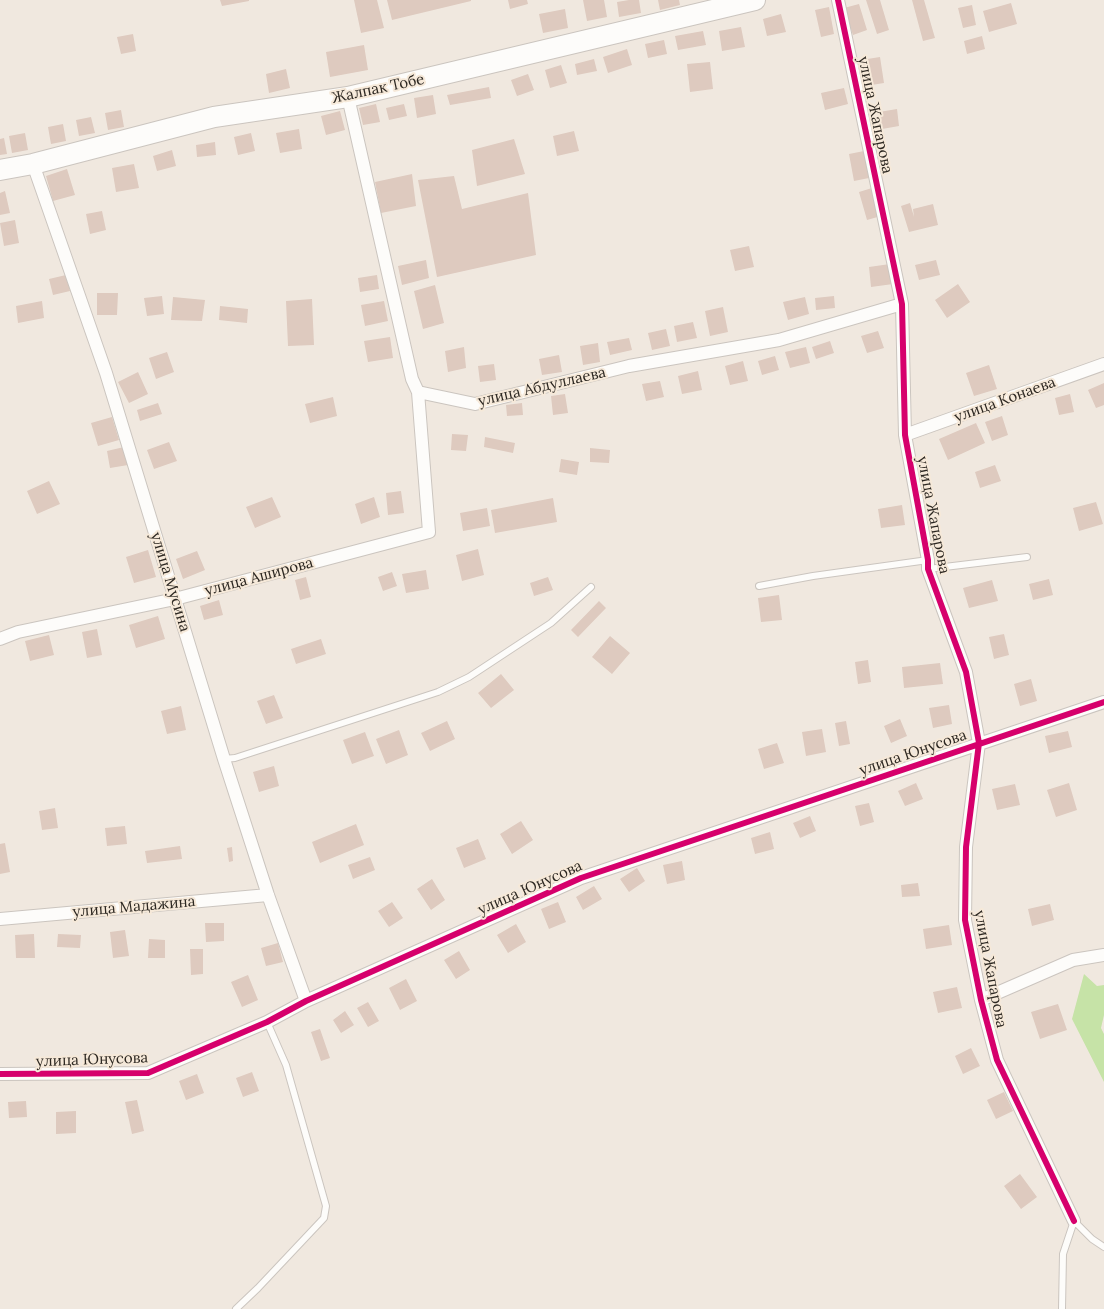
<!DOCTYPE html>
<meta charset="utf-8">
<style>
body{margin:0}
canvas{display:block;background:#f0e8df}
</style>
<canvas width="1104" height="1309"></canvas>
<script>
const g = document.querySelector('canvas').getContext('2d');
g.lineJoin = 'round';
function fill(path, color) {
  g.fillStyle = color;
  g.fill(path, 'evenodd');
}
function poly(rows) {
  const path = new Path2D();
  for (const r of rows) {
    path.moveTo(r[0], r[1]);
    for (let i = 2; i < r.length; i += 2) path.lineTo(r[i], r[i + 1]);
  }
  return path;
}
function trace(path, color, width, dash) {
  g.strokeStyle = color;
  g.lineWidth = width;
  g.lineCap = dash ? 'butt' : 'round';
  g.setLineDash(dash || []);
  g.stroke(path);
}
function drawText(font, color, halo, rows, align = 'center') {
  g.font = font + ' Lora,serif';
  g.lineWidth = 4;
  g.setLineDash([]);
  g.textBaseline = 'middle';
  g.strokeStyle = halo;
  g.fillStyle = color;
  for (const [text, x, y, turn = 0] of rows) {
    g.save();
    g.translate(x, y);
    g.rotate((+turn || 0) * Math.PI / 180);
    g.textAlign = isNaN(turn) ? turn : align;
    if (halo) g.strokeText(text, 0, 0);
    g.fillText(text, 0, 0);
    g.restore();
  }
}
fill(poly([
 [1084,974,1097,986,1104,985,1104,1015,1101,1028,1104,1034,1104,1082,1072,1019]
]), '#c6e3a7');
fill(poly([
 [220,0,249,0,249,1,222,6],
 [354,0,377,0,384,28,361,33],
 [387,0,471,0,471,1,392,20],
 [508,0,527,0,528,4,510,9],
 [583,0,604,0,607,17,587,21],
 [629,0,639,0,641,13,619,17,617,2],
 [658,0,679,0,680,5,660,10],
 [866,0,880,0,889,30,877,34],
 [912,0,924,0,935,38,923,41],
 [1011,3,1017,24,989,32,983,11],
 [859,4,867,30,853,35,844,8],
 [972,5,976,25,963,28,958,8],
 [829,7,834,34,821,37,815,10],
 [565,9,568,28,543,33,539,14],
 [781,14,786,32,767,36,763,19],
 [741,27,745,47,722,51,719,31],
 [703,31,706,45,678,50,675,36],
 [133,34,136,51,121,54,117,37],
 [982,36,985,49,967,54,964,41],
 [664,40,667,54,648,58,645,44],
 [364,45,368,70,330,77,326,52],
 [627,49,632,65,608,73,603,57],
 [880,57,884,83,865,86,861,60],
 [594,59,597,71,577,75,575,64],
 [710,62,713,89,690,92,687,64],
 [561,65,567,83,550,88,545,70],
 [286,69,290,88,269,93,266,74],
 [528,74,534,90,517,96,511,80],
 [489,87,491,98,450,105,447,95],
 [844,88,848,104,825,110,821,93],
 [433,95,436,114,417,118,414,98],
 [376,104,380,122,363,125,359,108],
 [404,104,407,116,389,120,386,108],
 [897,109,899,126,882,129,879,112],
 [121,110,124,127,108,130,105,113],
 [340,111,345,130,326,135,321,116],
 [91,117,95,133,79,136,76,120],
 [63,124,66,141,51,144,48,127],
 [299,129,302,149,280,153,276,133],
 [574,131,579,151,557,156,553,136],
 [25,133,28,150,12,153,9,136],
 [251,133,255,151,238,155,234,137],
 [4,138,7,154,0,155,0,139],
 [514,139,525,174,477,186,472,150],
 [215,142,216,155,197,157,196,145],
 [172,150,176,166,157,171,153,156],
 [864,151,869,178,854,181,849,154],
 [134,164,139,188,116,192,112,168],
 [67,169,75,195,53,201,46,176],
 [412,174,416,206,381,213,375,182],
 [454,176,462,209,528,193,536,255,437,277,418,180],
 [872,188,881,216,867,220,859,192],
 [5,191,10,213,0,215,0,193],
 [910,203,914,217,913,209,933,204,938,225,909,232,901,206],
 [102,211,106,230,90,234,86,214],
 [15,220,19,243,4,246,0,223],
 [749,246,754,267,735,271,730,250],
 [426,260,429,278,402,285,398,266],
 [936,260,940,275,919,280,915,265],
 [890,264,893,284,871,287,869,267],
 [66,275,70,291,53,295,49,279],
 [377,275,379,289,360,292,358,278],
 [958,284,970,302,947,318,935,300],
 [435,285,444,323,423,329,414,291],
 [97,293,118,293,117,315,97,315],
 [162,296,164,314,147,316,144,298],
 [834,296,835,308,816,310,815,298],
 [173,297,205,300,202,321,171,320],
 [805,297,809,314,788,320,783,302],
 [312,299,314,345,288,346,286,301],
 [42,301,44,318,18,323,16,306],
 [384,301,388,321,365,326,361,305],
 [220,306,248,309,247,323,219,320],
 [723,307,728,332,710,336,705,311],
 [693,322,697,338,677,342,674,326],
 [666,329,670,346,652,350,648,333],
 [878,331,884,348,867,353,861,336],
 [390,337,393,358,368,362,364,341],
 [629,338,632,350,610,355,607,342],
 [830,341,834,353,816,359,812,347],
 [598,343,600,362,583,365,580,346],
 [464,347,466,368,448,372,445,351],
 [806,347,810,363,790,368,785,352],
 [167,352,174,372,156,379,149,358],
 [559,355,562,372,542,375,539,359],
 [775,356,779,370,762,375,758,361],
 [743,361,748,381,730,385,725,366],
 [494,364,496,380,480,382,478,366],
 [989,365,997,389,974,396,966,373],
 [698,371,702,390,682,394,678,376],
 [138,372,148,394,129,403,118,382],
 [660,381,664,397,646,401,642,384],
 [1104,383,1104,405,1096,408,1088,390],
 [565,394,568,413,553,415,551,396],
 [1070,394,1074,412,1059,415,1055,398],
 [333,397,337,416,310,423,305,404],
 [158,403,162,414,140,421,137,410],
 [522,403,523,415,507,416,506,405],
 [1002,416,1008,435,992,441,985,422],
 [112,417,119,440,98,446,91,423],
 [976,423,985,443,948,460,939,439],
 [452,434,468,435,466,451,451,450],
 [485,437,515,443,513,453,484,447],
 [169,442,177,461,154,469,147,450],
 [124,447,128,465,110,468,107,451],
 [590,448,610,450,609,463,590,462],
 [561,459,579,462,577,475,559,472],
 [995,465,1001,481,980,488,975,472],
 [49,481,60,504,37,514,27,491],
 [401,491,404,513,388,515,386,493],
 [272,497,281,517,255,528,246,507],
 [374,497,380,517,361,524,355,504],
 [553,498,557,522,495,533,491,510],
 [1096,502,1103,524,1079,531,1073,508],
 [902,505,905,525,881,528,878,509],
 [487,508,490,526,463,531,460,513],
 [478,549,484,575,462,581,456,555],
 [148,550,156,577,134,583,126,557],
 [197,551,205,570,183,579,176,559],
 [426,570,429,589,406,593,402,574],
 [392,572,397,586,383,591,378,577],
 [306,577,311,597,300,600,295,580],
 [548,577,553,590,534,596,530,583],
 [1049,579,1053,595,1033,600,1029,584],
 [992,580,998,601,969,608,963,588],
 [779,595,782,620,761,622,758,598],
 [219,600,223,615,204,620,200,606],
 [599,601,606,608,578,637,571,630],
 [158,616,165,639,136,648,129,625],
 [97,629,102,655,87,658,82,632],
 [1004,634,1009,655,994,659,989,637],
 [49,635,54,655,30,661,25,641],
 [610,636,630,653,612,674,592,657],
 [321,639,326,654,296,664,291,649],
 [868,660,871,682,858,684,855,662],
 [940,663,943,684,904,688,902,667],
 [501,674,514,690,491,708,478,693],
 [1031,679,1037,701,1020,706,1014,684],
 [274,695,283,718,266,724,257,701],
 [949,705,952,724,933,728,929,708],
 [181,706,186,730,167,734,161,711],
 [900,719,907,736,891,743,884,726],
 [447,721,455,739,430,751,421,733],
 [846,721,850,744,839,746,835,723],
 [822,729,826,752,806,756,802,732],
 [399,730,408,755,386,764,376,739],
 [1068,731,1072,747,1049,753,1045,736],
 [365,732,374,756,352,764,343,740],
 [777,743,784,763,764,769,758,749],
 [274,766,279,786,259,792,253,772],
 [916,783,923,799,905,806,898,791],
 [1069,783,1077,810,1056,817,1047,790],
 [1015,784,1020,805,997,810,992,789],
 [869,803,874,822,860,826,855,806],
 [55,808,58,828,42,830,39,811],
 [810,816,816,831,800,838,793,823],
 [521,821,533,840,512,854,500,834],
 [356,824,364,845,320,863,312,842],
 [125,826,127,844,107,846,105,828],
 [770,832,774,849,755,854,751,838],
 [478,839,486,859,464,868,456,848],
 [5,843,10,872,0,874,0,844],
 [180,846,182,859,147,863,145,851],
 [232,847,233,861,229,862,227,848],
 [370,857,375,870,353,879,348,865],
 [682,861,685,880,667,884,663,865],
 [637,868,645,881,629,892,620,879],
 [432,879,445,900,431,910,417,889],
 [918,883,920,896,902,897,901,885],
 [594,886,602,899,583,910,576,897],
 [392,902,403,918,389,927,378,911],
 [558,902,566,922,549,929,541,909],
 [1050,904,1054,920,1032,926,1028,909],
 [205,923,224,923,224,941,206,942],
 [516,924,526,942,508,953,497,935],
 [949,925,952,945,926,949,923,929],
 [125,930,129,956,113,958,110,932],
 [34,934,35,958,16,958,15,935],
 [58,934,81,935,80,948,57,947],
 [149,939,165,940,165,958,148,958],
 [278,943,283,962,266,966,261,948],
 [190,949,203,949,203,974,191,975],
 [459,951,470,970,456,979,444,960],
 [248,975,258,1000,242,1007,231,982],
 [406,979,417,1001,400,1010,389,988],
 [957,987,962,1008,938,1013,933,992],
 [368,1002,379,1021,368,1027,357,1008],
 [1058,1004,1067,1030,1040,1039,1031,1012],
 [345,1011,354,1025,341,1033,333,1020],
 [320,1029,330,1058,321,1061,311,1032],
 [971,1048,980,1066,963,1074,955,1056],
 [252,1072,259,1091,243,1097,236,1078],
 [197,1074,204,1093,186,1100,179,1081],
 [1004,1092,1013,1111,996,1119,987,1100],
 [137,1100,144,1131,132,1134,125,1102],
 [26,1101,27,1117,9,1118,8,1102],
 [76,1111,76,1133,56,1134,56,1112],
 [1020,1174,1037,1197,1021,1209,1004,1186]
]), '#decabf');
const service = poly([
 [928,569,1027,557],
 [759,586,813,576,928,560],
 [224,759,235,758,438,692,469,677,551,623,591,587],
 [236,1309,258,1288,324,1218,326,1206,286,1065,267,1022],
 [1062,1309,1063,1254,1074,1221,1092,1239,1104,1247]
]);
const minor = poly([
 [838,0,902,304,905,435,928,560,928,569,966,672,979,743,966,847,965,920,981,1000,997,1060,1074,1221],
 [348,97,412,379,418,392,475,404,629,366,779,340,902,304],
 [33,164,106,373,224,759,268,895,306,1001],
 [905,435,1104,364],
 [0,639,18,632,175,599,429,532,418,392],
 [0,919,268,895],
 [981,1000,1073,960,1104,955],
 [0,1074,148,1073,267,1022,306,1001,581,878,1104,702]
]);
const primary = poly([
 [0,170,33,164,214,117,348,97,755,0]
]);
trace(service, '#cbc5bf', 8);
trace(minor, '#cbc5bf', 14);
trace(primary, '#cbc5bf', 22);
trace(service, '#fdfcfa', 6);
trace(minor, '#fdfcfa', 12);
trace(primary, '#fdfcfa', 20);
trace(poly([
 [838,0,902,304,905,435,928,560,928,569,966,672,979,743,966,847,965,920,981,1000,997,1060,1074,1221],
 [0,1074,148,1073,267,1022,306,1001,581,878,1104,702]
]), '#d6006c', 6);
drawText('15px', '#2c2721', '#f6e9d9', [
 ["Жалпак Тобе",378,89,-12],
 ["улица Жапарова",875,115,78],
 ["улица Абдуллаева",542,387,-13],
 ["улица Конаева",1005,400,-20],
 ["улица Жапарова",933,515,79],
 ["улица Аширова",259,577,-15],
 ["улица Мусина",170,582,73],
 ["улица Юнусова",913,753,-19],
 ["улица Юнусова",530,888,-24],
 ["улица Мадажина",134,907,-5],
 ["улица Жапарова",990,969,79],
 ["улица Юнусова",92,1060,-2]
]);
</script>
